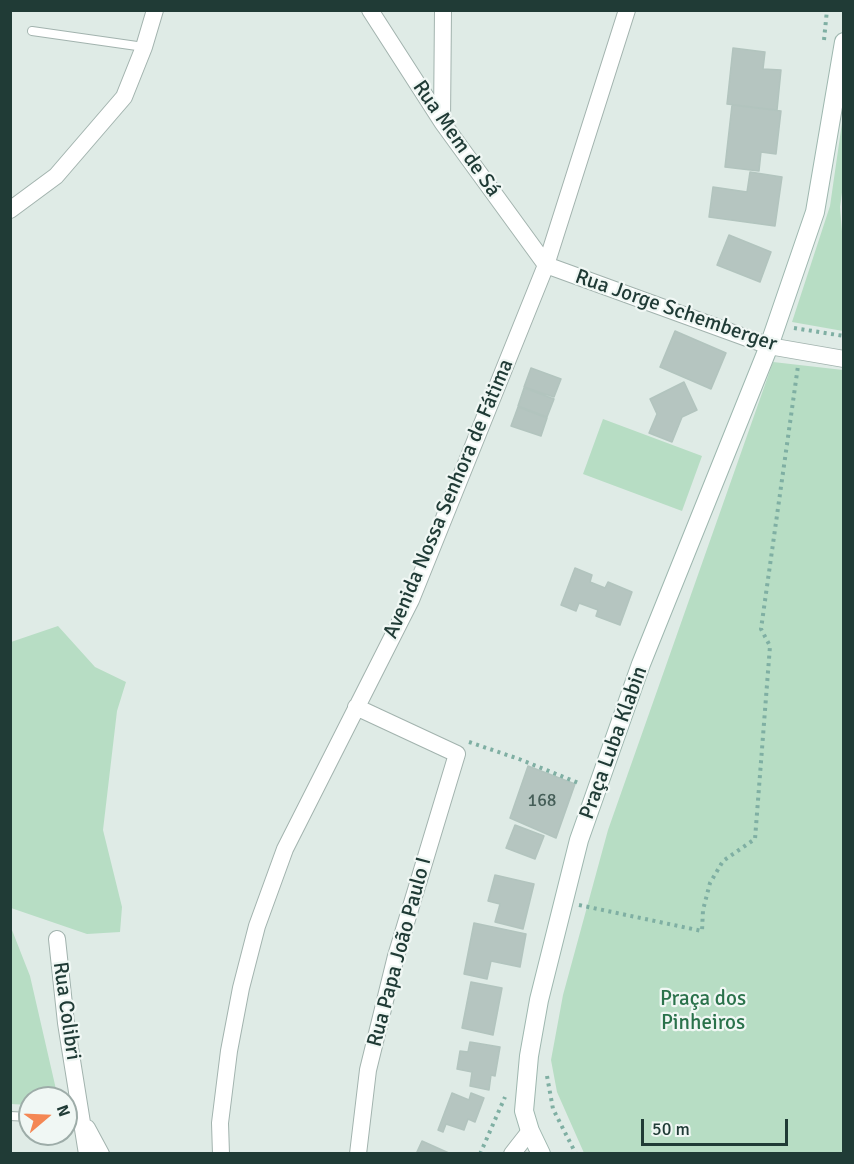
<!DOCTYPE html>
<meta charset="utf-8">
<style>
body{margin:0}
#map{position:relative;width:854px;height:1164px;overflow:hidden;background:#dfebe6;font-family:Signika,sans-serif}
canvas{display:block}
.frame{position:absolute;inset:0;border:12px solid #203b36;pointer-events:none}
.north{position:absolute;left:18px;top:1086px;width:60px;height:60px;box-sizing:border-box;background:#f0f7f4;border:2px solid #9daca8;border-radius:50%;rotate:71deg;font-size:16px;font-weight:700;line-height:24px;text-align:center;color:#203b36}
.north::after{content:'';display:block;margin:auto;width:21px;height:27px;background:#f48754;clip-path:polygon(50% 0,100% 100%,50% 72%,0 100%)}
.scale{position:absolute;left:641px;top:1119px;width:147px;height:27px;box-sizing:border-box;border:3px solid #203b36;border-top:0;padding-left:8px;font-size:18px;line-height:21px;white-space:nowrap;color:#203b36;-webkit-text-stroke:4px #f0f7f4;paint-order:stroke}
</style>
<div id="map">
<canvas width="854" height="1164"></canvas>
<div class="frame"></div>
<div class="north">N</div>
<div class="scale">50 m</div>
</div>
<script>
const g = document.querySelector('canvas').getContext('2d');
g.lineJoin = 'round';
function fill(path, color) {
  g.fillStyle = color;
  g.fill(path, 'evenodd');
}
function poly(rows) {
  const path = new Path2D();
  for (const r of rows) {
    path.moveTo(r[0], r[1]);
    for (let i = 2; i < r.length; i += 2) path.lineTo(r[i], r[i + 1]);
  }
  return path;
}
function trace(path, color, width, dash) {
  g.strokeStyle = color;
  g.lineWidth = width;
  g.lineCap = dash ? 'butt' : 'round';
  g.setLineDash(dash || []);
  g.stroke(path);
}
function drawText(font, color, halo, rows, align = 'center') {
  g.font = font + ' Signika,sans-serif';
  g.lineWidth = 4.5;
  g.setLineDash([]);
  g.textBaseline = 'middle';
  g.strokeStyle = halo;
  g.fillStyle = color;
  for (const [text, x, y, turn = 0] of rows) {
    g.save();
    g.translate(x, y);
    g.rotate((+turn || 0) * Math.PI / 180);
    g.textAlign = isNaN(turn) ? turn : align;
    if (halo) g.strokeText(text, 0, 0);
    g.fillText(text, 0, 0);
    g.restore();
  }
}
fill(poly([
 [843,116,844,178,840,207,844,256,843,331,792,322,830,206],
 [773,362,843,370,843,1153,584,1153,557,1092,551,1060,563,995,608,830],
 [603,419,702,456,682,511,583,474],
 [58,626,95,667,126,682,117,711,103,830,122,907,120,932,87,934,11,908,11,642],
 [10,925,30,976,58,1098,30,1098,30,1105,11,1104]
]), '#b7ddc4');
const building = poly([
 [733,48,765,52,763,69,781,70,777,110,727,104,733,48],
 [732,105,781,111,776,154,761,152,759,171,725,167,732,105],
 [750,172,782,177,775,226,709,217,713,187,747,192,750,172],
 [729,235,771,252,760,282,717,265,729,235],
 [675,331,726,353,711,389,660,367,675,331],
 [531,368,561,379,554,397,524,387,531,368],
 [684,382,697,410,682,417,672,442,649,433,657,414,650,399,684,382],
 [524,388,554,399,547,417,518,406,524,388],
 [518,407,547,418,541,436,511,426,518,407],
 [575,568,592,575,590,582,605,588,608,582,632,592,620,625,596,616,598,610,579,603,576,611,561,605,575,568],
 [528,766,575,784,556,838,510,818,528,766],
 [515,825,544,836,535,859,506,848,515,825],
 [495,875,534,884,523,929,495,922,500,904,488,901,495,875],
 [474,923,526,934,520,967,491,961,487,979,464,974,474,923],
 [471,982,502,988,493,1035,462,1028,471,982],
 [470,1042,500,1047,495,1076,491,1075,489,1090,470,1086,472,1072,457,1069,460,1051,468,1052,470,1042],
 [452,1093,469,1100,471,1093,484,1098,475,1122,468,1119,464,1130,446,1124,443,1132,438,1130,452,1093],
 [422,1141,451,1154,416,1154,422,1141]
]);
fill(building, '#b5c5c0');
trace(building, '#b2c4be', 1.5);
const lane = poly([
 [32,31,144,47],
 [10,1116,30,1117],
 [66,1119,82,1119]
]);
const street = poly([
 [370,10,442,122,546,265],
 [442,121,443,10],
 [10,210,56,176,124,97,144,47,155,10],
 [546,265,769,346,844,359],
 [356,707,457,754,396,956,368,1070,358,1154],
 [57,939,66,1023,87,1154],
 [87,1128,101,1154],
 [221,1154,220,1123,229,1051,241,988,257,926,285,849,411,600,546,265,627,10],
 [512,1154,530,1131]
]);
const secondary = poly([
 [541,1154,530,1131,524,1111,529,1056,539,1000,579,840,641,664,769,346,815,212,844,42]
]);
trace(lane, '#a2b3ae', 10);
trace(street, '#a2b3ae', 18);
trace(secondary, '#9eb7af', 20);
trace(poly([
 [824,40,827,10],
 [844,195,844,231],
 [794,328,844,336],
 [469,742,519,759,581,784],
 [579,905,702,931,703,910,710,883,723,861,755,839,770,646,761,629,798,366],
 [547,1076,553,1109,576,1154],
 [480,1154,505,1097]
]), '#7fafa3', 4, [3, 4.5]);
trace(lane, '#fff', 8);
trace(street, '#fff', 16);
trace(secondary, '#fff', 18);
drawText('18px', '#455e58', null, [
 ["168",542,801]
]);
drawText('21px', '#203b36', '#f0f7f4', [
 ["Rua Mem de Sá",456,139,55],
 ["Rua Jorge Schemberger",676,311,19],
 ["Avenida Nossa Senhora de Fátima",449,499,-67],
 ["Praça Luba Klabin",614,743,-70],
 ["Rua Papa João Paulo I",400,952,-75],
 ["Rua Colibri",66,1011,82]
]);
drawText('21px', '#2a724b', '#f0f7f4', [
 ["Praça dos",703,999],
 ["Pinheiros",703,1023]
]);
</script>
